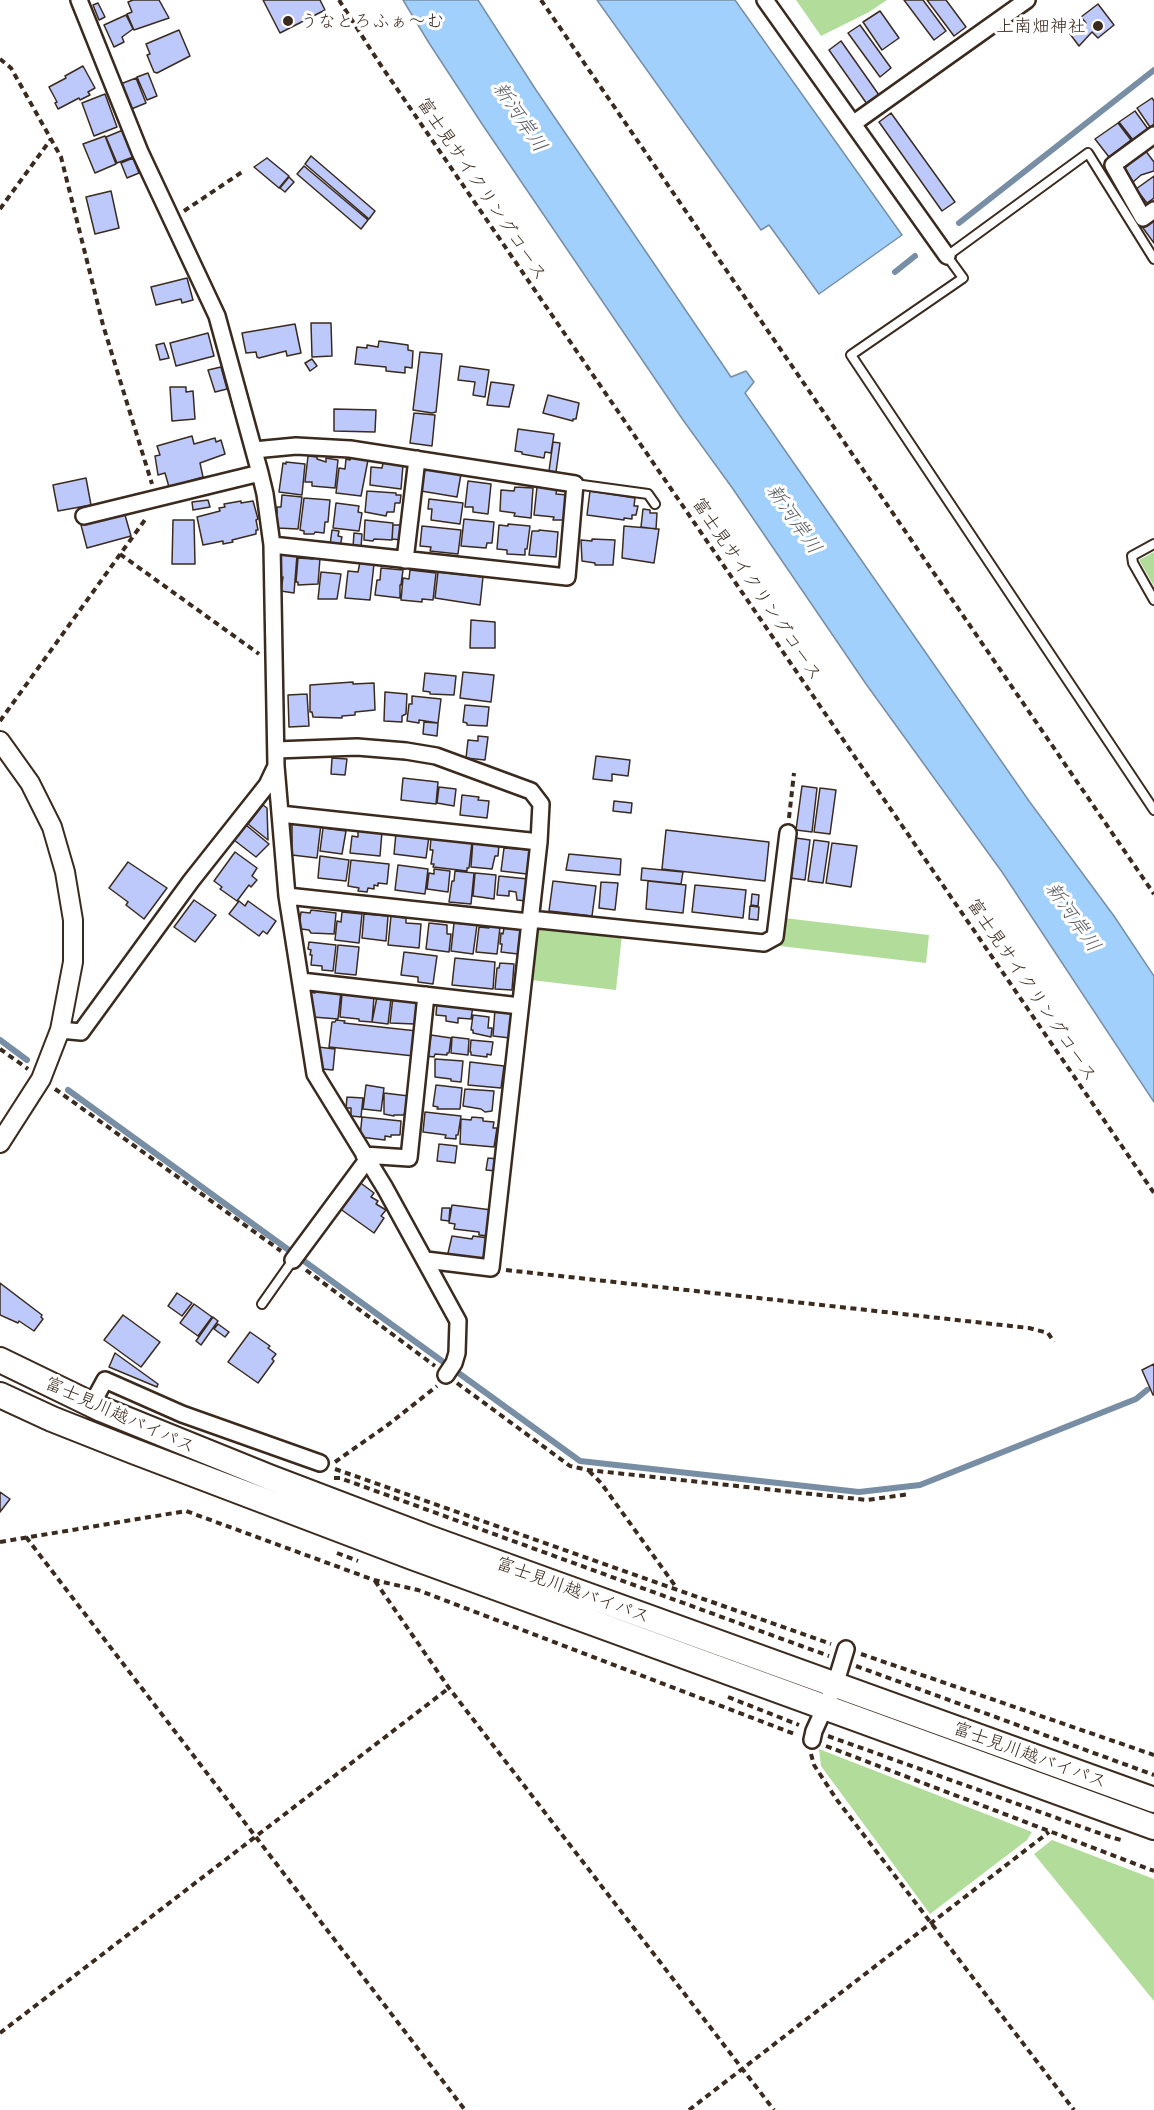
<!DOCTYPE html>
<meta charset="utf-8">
<style>
body{margin:0}
canvas{display:block;background:#fff}
</style>
<canvas width="1154" height="2110"></canvas>
<script>
const g = document.querySelector('canvas').getContext('2d');
g.lineJoin = 'round';
function fill(path, color) {
  g.fillStyle = color;
  g.fill(path, 'evenodd');
}
function poly(rows) {
  const path = new Path2D();
  for (const r of rows) {
    path.moveTo(r[0], r[1]);
    for (let i = 2; i < r.length; i += 2) path.lineTo(r[i], r[i + 1]);
  }
  return path;
}
function trace(path, color, width, dash) {
  g.strokeStyle = color;
  g.lineWidth = width;
  g.lineCap = dash ? 'butt' : 'round';
  g.setLineDash(dash || []);
  g.stroke(path);
}
function drawText(font, color, halo, rows, align = 'center') {
  g.font = font + ' Mali,"Klee One",sans-serif';
  g.lineWidth = 6;
  g.setLineDash([]);
  g.textBaseline = 'middle';
  g.strokeStyle = halo;
  g.fillStyle = color;
  for (const [text, x, y, turn = 0] of rows) {
    g.save();
    g.translate(x, y);
    g.rotate((+turn || 0) * Math.PI / 180);
    g.textAlign = isNaN(turn) ? turn : align;
    if (halo) g.strokeText(text, 0, 0);
    g.fillText(text, 0, 0);
    g.restore();
  }
}
fill(poly([
 [796,0,887,0,869,12,821,36],
 [1154,552,1154,586,1139,560],
 [784,918,929,935,926,963,780,946],
 [537,925,622,935,616,990,531,980],
 [819,1749,1032,1832,1027,1840,930,1914,821,1766],
 [1052,1840,1154,1879,1154,2001,1034,1854]
]), '#b2dc99');
const water = poly([
 [403,0,478,0,536,90,731,377,746,371,754,382,745,393,1029,801,1114,916,1154,976,1154,1102,1002,872,866,684,733,489,683,420,482,124,429,43,403,0],
 [597,0,735,0,902,235,819,294,769,225,761,230,597,0]
]);
fill(water, '#a1d0fd');
trace(water, '#788ea4', 1.5);
trace(poly([
 [959,223,1154,70],
 [895,272,915,256],
 [0,1040,27,1060],
 [68,1090,580,1461,859,1492,920,1485,1136,1399,1147,1390]
]), '#788ea4', 6);
const building = poly([
 [133,0,159,0,169,18,134,30,127,14,132,12,128,2,133,0],
 [263,0,320,0,325,10,280,33,263,0],
 [904,0,923,0,946,31,934,40,904,0],
 [927,0,946,0,966,27,954,36,927,0],
 [98,3,105,17,99,20,93,5,98,3],
 [1098,4,1114,25,1098,38,1092,32,1079,46,1070,34,1086,23,1081,17,1098,4],
 [880,11,899,38,882,50,863,22,880,11],
 [126,15,133,29,122,37,124,42,114,47,104,25,126,15],
 [860,25,891,68,880,77,848,33,860,25],
 [179,30,190,56,157,73,154,72,147,55,150,54,146,44,179,30],
 [841,41,879,95,867,104,829,50,841,41],
 [83,66,95,88,88,92,90,95,80,100,79,98,58,109,55,103,57,102,49,87,66,78,65,76,83,66],
 [148,73,157,96,147,100,137,77,148,73],
 [136,78,146,103,129,110,118,85,136,78],
 [105,94,117,127,94,136,82,103,105,94],
 [1152,98,1154,101,1154,124,1150,127,1137,108,1152,98],
 [1135,111,1148,129,1133,140,1119,122,1135,111],
 [891,113,955,202,942,211,879,122,891,113],
 [1118,123,1131,140,1109,157,1095,139,1118,123],
 [123,130,133,157,117,163,106,137,123,130],
 [105,136,116,164,95,173,83,144,105,136],
 [1145,150,1154,162,1154,171,1141,175,1133,182,1125,168,1145,150],
 [311,156,375,211,369,219,305,164,311,156],
 [133,158,139,173,127,178,121,163,133,158],
 [267,158,289,176,279,188,254,167,267,158],
 [304,166,368,220,361,229,297,174,304,166],
 [1154,176,1154,198,1147,203,1136,189,1154,176],
 [289,177,294,182,285,192,280,188,289,177],
 [111,191,119,228,95,234,86,197,111,191],
 [1154,220,1154,243,1143,228,1154,220],
 [187,278,193,300,182,303,181,299,156,305,151,287,187,278],
 [311,323,331,323,332,356,312,357,311,323],
 [295,324,301,353,287,356,286,351,259,358,257,357,256,352,246,353,242,333,295,324],
 [208,333,214,356,176,366,170,343,208,333],
 [379,341,408,345,408,350,413,351,412,368,405,367,405,373,386,371,386,367,355,364,357,347,367,348,367,345,378,347,379,341],
 [164,343,169,358,160,360,156,345,164,343],
 [420,352,442,354,436,412,432,413,413,410,420,352],
 [312,359,317,366,310,371,305,363,312,359],
 [460,366,489,370,485,397,473,395,475,382,458,380,460,366],
 [221,367,227,389,215,392,208,370,221,367],
 [491,382,514,385,509,407,487,405,491,382],
 [170,387,186,387,186,392,193,391,195,419,172,421,170,387],
 [548,395,579,403,576,419,573,419,573,421,543,413,548,395],
 [334,409,376,410,375,432,334,431,334,409],
 [414,413,435,415,432,446,410,443,414,413],
 [518,429,554,434,551,453,545,452,544,458,522,454,522,452,515,451,518,429],
 [192,436,194,444,215,438,216,442,221,440,225,454,200,463,203,477,169,487,165,473,158,475,155,456,160,455,157,446,192,436],
 [553,442,560,443,556,472,549,471,553,442],
 [308,456,317,457,317,459,326,462,326,458,338,460,335,488,312,486,312,482,305,482,308,456],
 [351,457,368,460,361,496,336,493,339,468,345,469,346,459,350,460,351,457],
 [286,462,305,464,302,495,279,492,283,463,286,464,286,462],
 [383,463,403,465,401,489,370,485,371,467,382,468,383,463],
 [425,468,461,474,457,497,421,491,425,468],
 [86,478,91,505,58,511,53,485,86,478],
 [468,481,491,484,488,514,473,512,473,507,465,507,468,481],
 [515,487,533,488,531,518,514,516,515,513,500,511,501,490,514,491,515,487],
 [537,487,557,488,556,494,567,495,564,520,553,520,554,517,534,515,537,487],
 [367,491,396,493,396,495,401,495,400,503,395,503,394,512,387,512,386,516,365,512,367,491],
 [590,491,635,498,634,506,638,506,636,515,632,515,632,519,624,518,624,520,587,515,590,491],
 [282,495,302,497,298,529,277,528,277,507,281,507,282,495],
 [304,498,330,500,328,522,325,522,324,533,315,532,314,534,304,534,304,531,300,530,304,498],
 [429,499,463,503,460,524,431,520,432,509,428,509,429,499],
 [208,500,210,507,193,510,192,502,208,500],
 [241,501,241,503,253,501,258,519,256,520,258,530,256,530,256,534,232,540,233,542,223,544,223,541,203,545,197,517,220,511,219,508,225,507,224,504,241,501],
 [336,503,359,506,358,512,362,513,359,531,333,528,336,503],
 [643,509,650,510,650,513,657,513,656,529,641,527,643,509],
 [125,515,131,536,87,548,81,525,125,515],
 [464,519,494,522,492,543,487,543,486,548,461,546,464,519],
 [173,520,194,520,195,564,172,564,173,520],
 [365,520,393,523,392,540,374,539,373,541,364,540,365,520],
 [508,524,530,526,527,549,525,549,525,555,507,554,507,550,497,549,499,525,508,526,508,524],
 [393,525,402,525,401,540,392,539,393,525],
 [422,526,461,530,458,554,430,551,431,547,420,546,422,526],
 [624,526,659,529,654,563,622,558,624,526],
 [332,530,339,531,338,536,342,537,340,546,330,545,332,530],
 [539,530,558,532,556,557,529,555,532,531,539,531,539,530],
 [354,533,362,534,361,547,353,547,354,533],
 [592,539,615,540,613,565,595,565,595,563,582,561,581,540,592,541,592,539],
 [281,554,297,555,294,593,281,591,283,577,279,577,281,554],
 [313,557,320,558,318,584,298,585,298,582,296,582,298,558,313,559,313,557],
 [360,562,374,564,370,600,345,598,348,571,358,572,360,562],
 [381,568,403,570,401,585,400,585,400,598,375,595,377,580,380,580,381,568],
 [410,570,436,573,433,600,422,599,422,602,401,600,403,578,409,579,410,570],
 [321,572,341,574,337,599,318,599,321,572],
 [438,572,483,577,480,605,435,598,438,572],
 [471,620,495,622,495,648,470,648,471,620],
 [463,672,494,675,491,702,460,698,463,672],
 [425,673,456,676,454,695,430,694,430,692,423,691,425,673],
 [353,682,353,684,374,683,375,710,355,712,355,715,342,716,342,718,313,717,312,712,310,712,310,685,353,682],
 [385,692,407,694,406,714,402,716,402,722,384,721,385,692],
 [307,694,309,726,289,727,288,695,307,694],
 [412,696,441,699,438,723,419,720,419,723,407,721,409,704,412,704,412,696],
 [465,705,489,707,487,726,467,725,467,723,463,722,465,705],
 [424,722,438,723,437,736,423,734,424,722],
 [478,736,488,737,485,760,466,758,468,740,478,741,478,736],
 [596,756,630,760,628,776,612,774,612,781,593,779,596,756],
 [332,758,347,759,345,775,331,774,332,758],
 [403,778,438,782,436,804,401,800,403,778],
 [802,786,817,788,812,832,796,830,802,786],
 [439,787,456,789,454,806,437,803,439,787],
 [820,788,836,790,830,834,814,832,820,788],
 [462,795,479,797,478,800,489,801,487,818,460,815,462,795],
 [614,801,632,803,631,813,613,811,614,801],
 [263,805,267,808,268,840,248,824,263,805],
 [292,821,321,824,317,858,292,855,292,821],
 [246,825,269,844,256,857,234,840,246,825],
 [323,828,346,831,342,854,320,851,323,828],
 [358,829,382,832,380,856,350,853,352,836,358,837,358,829],
 [666,830,769,842,765,881,662,869,666,830],
 [396,833,429,836,426,858,394,854,396,833],
 [431,838,472,842,469,868,467,868,467,871,433,867,434,864,431,864,433,850,430,850,431,838],
 [796,838,810,840,805,880,790,878,796,838],
 [473,840,499,845,498,856,495,856,492,869,471,867,473,840],
 [814,840,829,842,823,883,808,881,814,840],
 [832,843,857,846,851,887,826,883,832,843],
 [504,848,530,850,527,874,501,871,504,848],
 [235,852,257,868,252,876,257,880,251,887,249,885,237,901,220,889,222,887,214,881,235,852],
 [569,854,621,859,620,875,566,870,569,854],
 [320,856,349,860,346,881,318,878,320,856],
 [351,860,389,864,387,884,378,883,378,886,374,885,374,889,368,888,367,892,358,891,359,888,348,886,351,860],
 [128,862,167,888,144,919,126,905,128,902,109,888,128,862],
 [398,865,428,869,425,894,395,890,398,865],
 [642,868,683,872,681,884,641,880,642,868],
 [434,869,450,871,448,892,427,889,429,873,434,874,434,869],
 [455,871,474,873,471,904,449,902,452,881,454,881,455,871],
 [475,873,496,875,494,899,473,896,475,873],
 [499,876,528,879,526,901,517,900,516,892,509,891,509,896,497,895,499,876],
 [553,881,596,886,592,916,549,911,553,881],
 [648,881,686,885,683,913,646,909,648,881],
 [601,882,618,883,615,910,599,908,601,882],
 [695,885,746,890,743,918,692,912,695,885],
 [752,894,759,895,758,906,751,905,752,894],
 [194,900,216,915,195,942,174,927,194,900],
 [239,901,245,906,248,901,276,921,267,934,263,931,259,936,229,914,239,901],
 [750,906,759,907,758,920,749,919,750,906],
 [311,910,336,913,334,934,311,933,309,930,301,929,301,927,299,927,301,912,310,913,311,910],
 [342,912,362,914,359,943,335,940,337,921,341,922,342,912],
 [364,914,388,916,386,941,362,938,364,914],
 [391,916,406,918,406,923,421,924,419,948,388,945,391,916],
 [429,923,447,925,447,934,451,934,449,952,426,949,429,923],
 [454,923,477,925,473,954,451,951,454,923],
 [489,926,500,927,497,954,476,952,479,927,489,928,489,926],
 [504,928,520,930,518,954,501,952,502,944,500,944,501,933,503,934,504,928],
 [309,942,336,945,333,971,322,970,322,966,311,965,312,955,310,955,311,950,308,949,309,942],
 [338,945,359,947,356,975,335,973,338,945],
 [404,952,437,956,433,984,418,982,418,977,401,975,404,952],
 [455,958,495,962,493,989,452,985,455,958],
 [500,963,514,964,512,990,495,989,497,968,499,968,500,963],
 [315,989,341,991,338,1019,313,1017,314,1011,309,1010,310,992,315,993,315,989],
 [342,994,374,997,372,1022,359,1021,359,1019,340,1017,342,994],
 [377,997,391,999,388,1024,372,1022,377,997],
 [393,997,416,1000,416,1002,418,1002,415,1024,390,1023,393,997],
 [437,1003,473,1006,471,1019,458,1018,458,1023,446,1021,446,1016,436,1015,437,1003],
 [495,1009,512,1011,510,1038,493,1036,495,1009],
 [473,1015,489,1017,488,1028,492,1028,491,1037,473,1033,473,1030,471,1030,473,1015],
 [336,1020,345,1021,344,1023,417,1031,414,1056,329,1047,332,1022,335,1022,336,1020],
 [431,1035,451,1038,449,1053,447,1053,447,1055,435,1054,434,1057,426,1056,428,1042,430,1042,431,1035],
 [452,1037,469,1039,468,1055,451,1053,452,1037],
 [471,1040,493,1042,491,1055,487,1054,487,1057,471,1055,471,1052,470,1052,471,1040],
 [318,1047,335,1049,333,1070,322,1069,318,1047],
 [435,1059,463,1061,461,1082,451,1081,451,1079,435,1077,435,1059],
 [470,1062,504,1066,501,1088,468,1085,470,1062],
 [366,1085,384,1088,381,1111,363,1109,366,1085],
 [436,1085,462,1088,460,1109,437,1109,438,1107,433,1106,436,1085],
 [465,1089,494,1091,492,1111,485,1112,481,1109,463,1106,465,1089],
 [384,1093,409,1096,404,1115,394,1115,394,1116,384,1114,384,1093],
 [347,1097,363,1098,361,1117,351,1116,351,1108,346,1108,347,1097],
 [425,1112,461,1116,458,1135,456,1135,456,1139,445,1138,446,1135,423,1132,425,1112],
 [362,1117,401,1121,400,1135,391,1135,391,1137,385,1136,385,1140,360,1137,362,1117],
 [472,1117,483,1118,483,1121,494,1122,493,1128,497,1128,494,1147,460,1144,461,1119,471,1120,472,1117],
 [439,1144,457,1146,455,1163,437,1161,439,1144],
 [488,1158,498,1159,496,1171,486,1170,488,1158],
 [358,1181,374,1193,371,1197,378,1201,376,1204,386,1210,381,1216,384,1218,374,1233,339,1208,358,1181],
 [452,1205,492,1210,489,1236,479,1235,479,1232,454,1229,455,1224,449,1223,452,1205],
 [442,1208,450,1208,449,1221,441,1220,442,1208],
 [452,1236,472,1239,473,1236,489,1238,487,1258,483,1262,449,1258,448,1253,452,1236],
 [0,1283,42,1315,41,1317,43,1319,34,1331,19,1321,18,1323,0,1315,0,1283],
 [177,1293,192,1303,182,1316,168,1306,177,1293],
 [194,1304,212,1317,198,1336,180,1323,194,1304],
 [123,1315,160,1342,141,1367,104,1340,123,1315],
 [213,1317,218,1321,201,1345,196,1341,213,1317],
 [218,1324,229,1332,225,1337,214,1329,218,1324],
 [250,1332,270,1346,268,1348,276,1354,272,1359,274,1361,258,1383,228,1362,250,1332],
 [115,1353,158,1384,157,1387,109,1367,115,1353],
 [1154,1364,1154,1395,1153,1395,1142,1370,1154,1364],
 [0,1492,10,1499,0,1512,0,1492]
]);
fill(building, '#bec9fb');
trace(building, '#3b2a1e', 1.5);
const service = poly([
 [1154,259,1088,153,947,256,963,278,851,355,1154,810],
 [575,484,648,494,655,504],
 [1154,544,1132,556,1133,563,1154,600],
 [262,1304,293,1260]
]);
const minor = poly([
 [79,0,140,152,217,316,260,473,265,494,272,545,276,766,287,896,315,1074,385,1188,458,1321,457,1353,454,1363,446,1375],
 [765,0,947,256],
 [854,123,1027,0],
 [1154,135,1113,165,1143,218,1154,210],
 [254,450,296,446,350,449,575,484,567,577,272,545],
 [84,516,260,473],
 [405,560,417,459],
 [276,750,357,747,406,751,436,756,531,791,541,804,539,842,491,1268,426,1260],
 [280,814,539,842],
 [287,896,529,922],
 [530,919,764,943,775,937,788,833],
 [301,981,520,1006],
 [60,1030,81,1032,191,881,267,785,276,766],
 [364,1155,409,1158,426,995],
 [293,1260,367,1160],
 [92,1404,105,1380,182,1414,320,1463],
 [812,1740,814,1731,835,1685,846,1649]
]);
const tertiary = poly([
 [0,741,30,783,52,827,65,872,73,920,73,962,60,1030,41,1079,0,1143]
]);
const trunk = poly([
 [0,1360,101,1409,269,1477,429,1538,1154,1800],
 [0,1395,52,1419,133,1451,412,1557,1154,1827]
]);
trace(service, '#3b2a1e', 12);
trace(minor, '#3b2a1e', 20);
trace(tertiary, '#3b2a1e', 22);
trace(trunk, '#3b2a1e', 28);
trace(poly([
 [339,0,380,64,534,289,1154,1193],
 [541,0,1154,894],
 [0,59,11,68,61,157,103,325,152,484],
 [0,209,51,139],
 [184,211,245,170],
 [120,554,259,654],
 [0,721,147,517],
 [789,818,794,773],
 [0,1049,28,1069],
 [55,1089,281,1251],
 [306,1270,435,1366],
 [506,1270,1029,1328,1048,1333,1054,1342],
 [457,1383,570,1466,588,1470,867,1500,910,1494],
 [335,1462,389,1424,437,1386],
 [335,1469,831,1644],
 [589,1471,601,1483,676,1587],
 [334,1478,340,1478,829,1656],
 [26,1537,465,2110],
 [0,1542,186,1511,374,1580,418,1590,797,1735],
 [337,1553,358,1561],
 [375,1581,449,1688,774,2110],
 [861,1654,1154,1755],
 [856,1666,1154,1775],
 [728,1697,799,1725],
 [828,1736,1107,1836,1121,1840],
 [826,1746,1154,1871],
 [811,1754,814,1765,837,1800,1074,2110],
 [0,2033,449,1688],
 [689,2110,1049,1832]
]), '#3b2a1e', 4, [6, 4.5]);
trace(service, '#fff', 8);
trace(minor, '#fff', 15);
trace(tertiary, '#fff', 18);
trace(trunk, '#fff', 24);
for (const [x, y, r, color] of [
 [288,21,6,"#3b2a1e"],
 [1098,26,6,"#3b2a1e"]
]) {
  const dot = new Path2D();
  dot.arc(x, y, r, 0, 2 * Math.PI);
  g.fillStyle = color;
  g.fill(dot);
  trace(dot, '#fff', 2);
}
drawText('18px', '#3b2a1e', '#fff', [
 ["うなとろふぁ〜む",300,21],
 ["上南畑神社",1086,26,"right"]
], 'left');
drawText('18px', '#3b2a1e', '#fff', [
 ["富士見サイクリングコース",482,189,56],
 ["富士見サイクリングコース",757,589,56],
 ["富士見サイクリングコース",1032,990,56],
 ["富士見川越バイパス",120,1415,24],
 ["富士見川越バイパス",573,1590,20],
 ["富士見川越バイパス",1030,1755,20]
]);
drawText('italic 20px', '#5a5c61', '#fff', [
 ["新河岸川",520,117,56],
 ["新河岸川",794,519,55],
 ["新河岸川",1073,917,55]
]);
</script>
